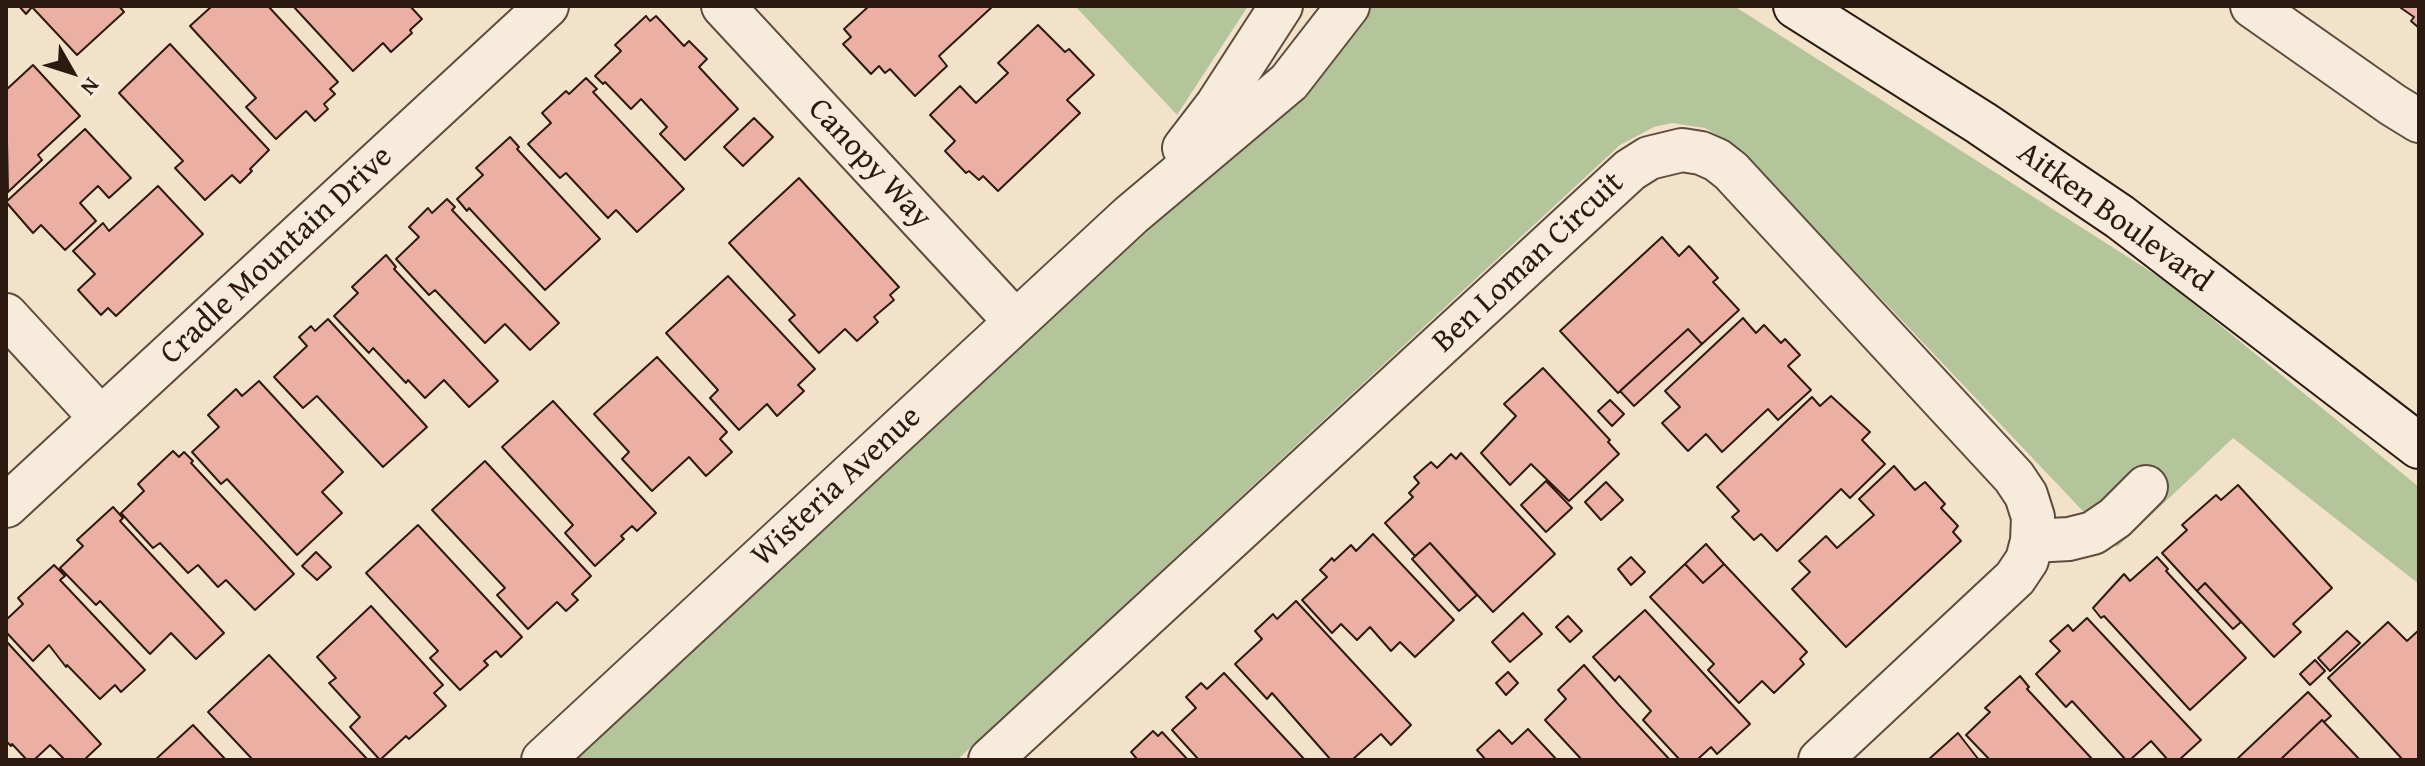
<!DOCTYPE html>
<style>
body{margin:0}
#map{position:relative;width:2425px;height:766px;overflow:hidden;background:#f2e2c9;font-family:"Gentium Book Plus",serif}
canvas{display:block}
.frame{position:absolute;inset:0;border:8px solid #2c1a11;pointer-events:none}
.north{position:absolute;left:32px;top:32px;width:80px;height:80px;-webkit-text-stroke:6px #f7ecdc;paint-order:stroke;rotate:129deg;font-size:22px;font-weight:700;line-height:32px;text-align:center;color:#2c1a11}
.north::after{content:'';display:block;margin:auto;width:28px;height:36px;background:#2c1a11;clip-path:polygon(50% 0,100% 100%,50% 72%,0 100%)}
</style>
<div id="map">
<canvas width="2425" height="766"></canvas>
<div class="frame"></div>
<div class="north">N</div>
</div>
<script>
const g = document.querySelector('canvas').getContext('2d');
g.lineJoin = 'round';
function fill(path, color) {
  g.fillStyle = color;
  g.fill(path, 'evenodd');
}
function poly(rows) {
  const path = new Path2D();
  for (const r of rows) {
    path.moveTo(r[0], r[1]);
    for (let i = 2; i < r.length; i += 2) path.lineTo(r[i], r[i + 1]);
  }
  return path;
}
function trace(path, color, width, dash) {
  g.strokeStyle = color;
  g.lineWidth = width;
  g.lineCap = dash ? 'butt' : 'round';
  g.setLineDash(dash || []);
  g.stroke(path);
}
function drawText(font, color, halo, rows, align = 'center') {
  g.font = font + ' "Gentium Book Plus",serif';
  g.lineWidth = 6;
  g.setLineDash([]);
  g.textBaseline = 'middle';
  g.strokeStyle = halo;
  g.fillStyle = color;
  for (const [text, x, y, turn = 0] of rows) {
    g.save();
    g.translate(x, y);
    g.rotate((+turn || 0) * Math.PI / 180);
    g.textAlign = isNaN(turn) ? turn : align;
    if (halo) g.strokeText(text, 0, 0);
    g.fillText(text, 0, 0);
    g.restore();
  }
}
fill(poly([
 [1075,6,1248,6,1177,115],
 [1366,6,1734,6,2167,282,2419,487,2419,584,2233,438,2117,547,1744,154,1726,140,1705,128,1672,123,1654,127,1620,145,957,760,575,760,1217,159]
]), '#b4c49b');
const building = poly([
 [19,6,119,6,124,12,77,55,32,7,26,14,19,6],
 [212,6,268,6,338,82,330,89,335,94,324,104,328,109,315,121,306,111,276,139,246,107,256,98,190,26,212,6],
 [293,6,410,6,422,19,410,30,412,33,391,52,383,43,353,71,293,6],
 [869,6,993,6,939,56,947,66,915,96,890,69,885,73,879,66,871,74,843,44,851,37,844,29,869,6],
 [2402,6,2419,6,2419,28,2411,21,2414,17,2401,8,2402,6],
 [646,16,650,21,656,16,684,46,689,41,707,59,699,67,738,109,685,160,660,134,667,127,641,99,631,109,605,82,603,84,595,76,621,51,615,45,646,16],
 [1038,25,1065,52,1069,49,1094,75,1067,100,1080,113,998,191,983,176,979,180,969,171,966,173,945,151,955,141,930,115,960,86,976,103,1008,73,998,63,1038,25],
 [170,44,269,150,250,169,252,171,240,183,232,175,205,200,175,168,183,161,119,93,170,44],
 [33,65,80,116,38,155,42,160,8,192,6,90,33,65],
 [586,78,597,89,593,92,684,189,637,232,616,210,608,218,566,173,560,178,528,144,551,123,542,113,566,91,569,94,586,78],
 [754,118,773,137,743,166,724,147,754,118],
 [85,129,131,178,109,198,98,186,80,203,96,221,65,250,41,225,33,233,6,202,85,129],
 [510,137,519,147,517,149,600,239,545,290,469,208,467,211,457,199,483,175,476,168,510,137],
 [799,178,899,287,890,295,894,300,874,317,878,322,857,341,845,329,819,353,789,320,795,315,729,243,799,178],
 [158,186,203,234,116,316,108,308,101,315,78,290,95,274,73,251,103,223,109,231,158,186],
 [447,199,455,207,452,210,559,323,530,350,505,324,485,343,435,290,429,295,396,259,419,237,409,227,428,208,432,213,447,199],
 [1662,237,1679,256,1689,246,1718,278,1713,282,1739,310,1702,344,1688,329,1618,393,1560,331,1662,237],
 [386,255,396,267,394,269,498,381,469,407,444,380,425,398,408,380,406,383,373,348,369,353,334,316,358,293,352,287,386,255],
 [728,276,815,369,798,385,804,391,777,416,767,404,739,430,710,398,718,390,666,333,728,276],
 [1743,318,1756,333,1764,325,1781,343,1785,339,1800,355,1788,366,1811,390,1778,420,1768,409,1722,452,1706,434,1688,451,1662,423,1680,407,1665,391,1743,318],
 [328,319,427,427,383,467,317,396,303,408,274,377,307,346,299,337,311,326,315,331,328,319],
 [1688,329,1702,344,1634,406,1620,391,1688,329],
 [657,357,727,432,720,439,732,452,706,476,689,457,652,491,622,459,629,452,594,414,657,357],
 [1543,368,1610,440,1608,442,1619,454,1569,501,1531,464,1510,485,1481,453,1516,416,1504,404,1543,368],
 [259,381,343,472,322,492,342,513,297,555,227,479,221,484,192,452,219,427,208,415,236,389,242,396,259,381],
 [1831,396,1870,432,1862,440,1885,464,1850,498,1841,489,1777,551,1761,534,1754,540,1732,517,1739,511,1717,487,1812,397,1820,406,1831,396],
 [1610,400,1624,414,1612,426,1598,411,1610,400],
 [553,401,656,513,637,531,632,526,621,536,624,539,595,566,565,533,573,525,502,447,553,401],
 [173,451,179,457,184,452,193,461,191,463,294,574,255,610,226,580,218,587,198,565,188,573,160,543,153,548,121,513,144,491,138,484,173,451],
 [1461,453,1555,554,1493,612,1430,543,1415,556,1385,523,1413,497,1409,493,1419,483,1414,477,1431,462,1437,468,1451,454,1456,459,1461,453],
 [485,461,591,576,572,594,578,600,566,611,557,602,528,629,497,595,505,588,432,510,485,461],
 [1894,466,1915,490,1925,482,1945,504,1941,508,1958,526,1953,532,1961,541,1846,647,1792,589,1810,572,1799,561,1826,536,1837,548,1874,515,1859,499,1894,466],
 [1546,481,1572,508,1546,532,1521,505,1546,481],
 [1606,482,1623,500,1601,520,1585,502,1606,482],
 [2238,485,2332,588,2293,624,2301,632,2274,657,2205,583,2197,591,2162,553,2187,530,2182,525,2216,495,2221,500,2238,485],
 [113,507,123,518,120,521,224,633,196,659,171,633,150,654,100,601,96,605,60,568,83,546,77,540,113,507],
 [418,525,522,637,501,657,496,651,484,661,488,665,460,690,430,658,438,651,366,573,418,525],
 [1373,534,1454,620,1415,657,1400,642,1391,651,1370,627,1357,640,1341,624,1332,633,1302,600,1327,577,1320,570,1332,558,1334,561,1351,545,1356,551,1373,534],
 [1430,543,1477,595,1459,611,1412,559,1430,543],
 [1706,544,1724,564,1703,583,1685,564,1706,544],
 [316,552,331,567,317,580,302,566,316,552],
 [1631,557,1645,572,1631,585,1618,569,1631,557],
 [2157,557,2168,569,2166,571,2246,658,2190,710,2104,616,2101,618,2093,608,2124,574,2130,581,2157,557],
 [1685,564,1703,583,1724,564,1807,652,1800,659,1804,664,1774,693,1762,681,1739,703,1708,670,1714,664,1650,597,1685,564],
 [54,565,65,576,60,580,145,670,121,692,115,685,100,699,67,665,66,667,49,645,33,661,6,632,6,620,23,604,18,598,54,565],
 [2205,583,2241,622,2233,629,2197,591,2205,583],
 [1296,601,1411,725,1391,745,1381,734,1352,760,1331,760,1272,693,1267,699,1235,664,1262,639,1255,631,1273,614,1277,619,1296,601],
 [371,606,443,685,434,693,446,706,409,739,406,736,380,760,350,727,360,717,329,683,336,678,317,657,371,606],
 [1645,610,1750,724,1717,754,1711,747,1697,760,1680,760,1643,720,1651,711,1619,676,1615,681,1593,657,1645,610],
 [1523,613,1542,634,1510,662,1492,642,1523,613],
 [1568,616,1582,631,1570,642,1556,627,1568,616],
 [2087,618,2201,740,2179,760,2168,760,2151,741,2130,760,2126,760,2072,701,2066,707,2036,674,2060,651,2050,641,2068,625,2073,631,2087,618],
 [2388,622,2407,641,2419,630,2419,760,2403,760,2328,678,2388,622],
 [2347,631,2360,643,2330,671,2318,658,2347,631],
 [6,641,101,744,84,760,65,760,50,745,34,760,27,760,12,744,11,746,6,741,6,641],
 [269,655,368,760,253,760,208,712,269,655],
 [2315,660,2325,671,2310,685,2300,674,2315,660],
 [1584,665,1619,705,1670,760,1582,760,1545,720,1566,699,1558,690,1584,665],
 [1508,672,1518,683,1506,695,1496,683,1508,672],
 [1224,673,1305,760,1199,760,1172,730,1196,708,1186,697,1201,683,1207,689,1224,673],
 [2020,676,2029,687,2027,689,2093,760,1990,760,1966,735,1990,712,1985,708,2020,676],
 [2308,692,2331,716,2324,722,2322,720,2280,760,2236,760,2308,692],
 [2322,720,2360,760,2280,760,2322,720],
 [193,725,226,760,155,760,193,725],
 [1528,729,1557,760,1486,760,1477,750,1499,730,1512,744,1528,729],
 [1153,731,1158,736,1162,732,1188,760,1136,760,1137,759,1131,752,1153,731],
 [1958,733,1979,760,1928,760,1958,733]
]);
fill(building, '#ebafa4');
trace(building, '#2c1a11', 2);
const minor = poly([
 [723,6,1015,321],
 [2252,6,2393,105,2419,121],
 [1184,148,1217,105,1281,6],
 [6,315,101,418],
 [6,506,547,6],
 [2032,541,2069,539,2093,533,2115,518,2146,487],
 [543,760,1131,215,1289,82,1348,6],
 [990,760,1630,170,1649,158,1682,150,1701,153,1717,160,1731,171,2014,477,2026,495,2033,517,2032,541,2027,560,2015,578,1820,760]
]);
const secondary = poly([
 [1796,6,1981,123,2120,217,2419,446]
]);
trace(minor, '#5e4c3f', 46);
trace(secondary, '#2c1a11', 48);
trace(minor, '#f7ecdc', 42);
trace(secondary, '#f7ecdc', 44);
drawText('32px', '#2c1a11', '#f7ecdc', [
 ["Canopy Way",869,164,47],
 ["Aitken Boulevard",2114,218,36],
 ["Cradle Mountain Drive",277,256,-43],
 ["Ben Loman Circuit",1529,263,-43],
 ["Wisteria Avenue",837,487,-43]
]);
</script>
